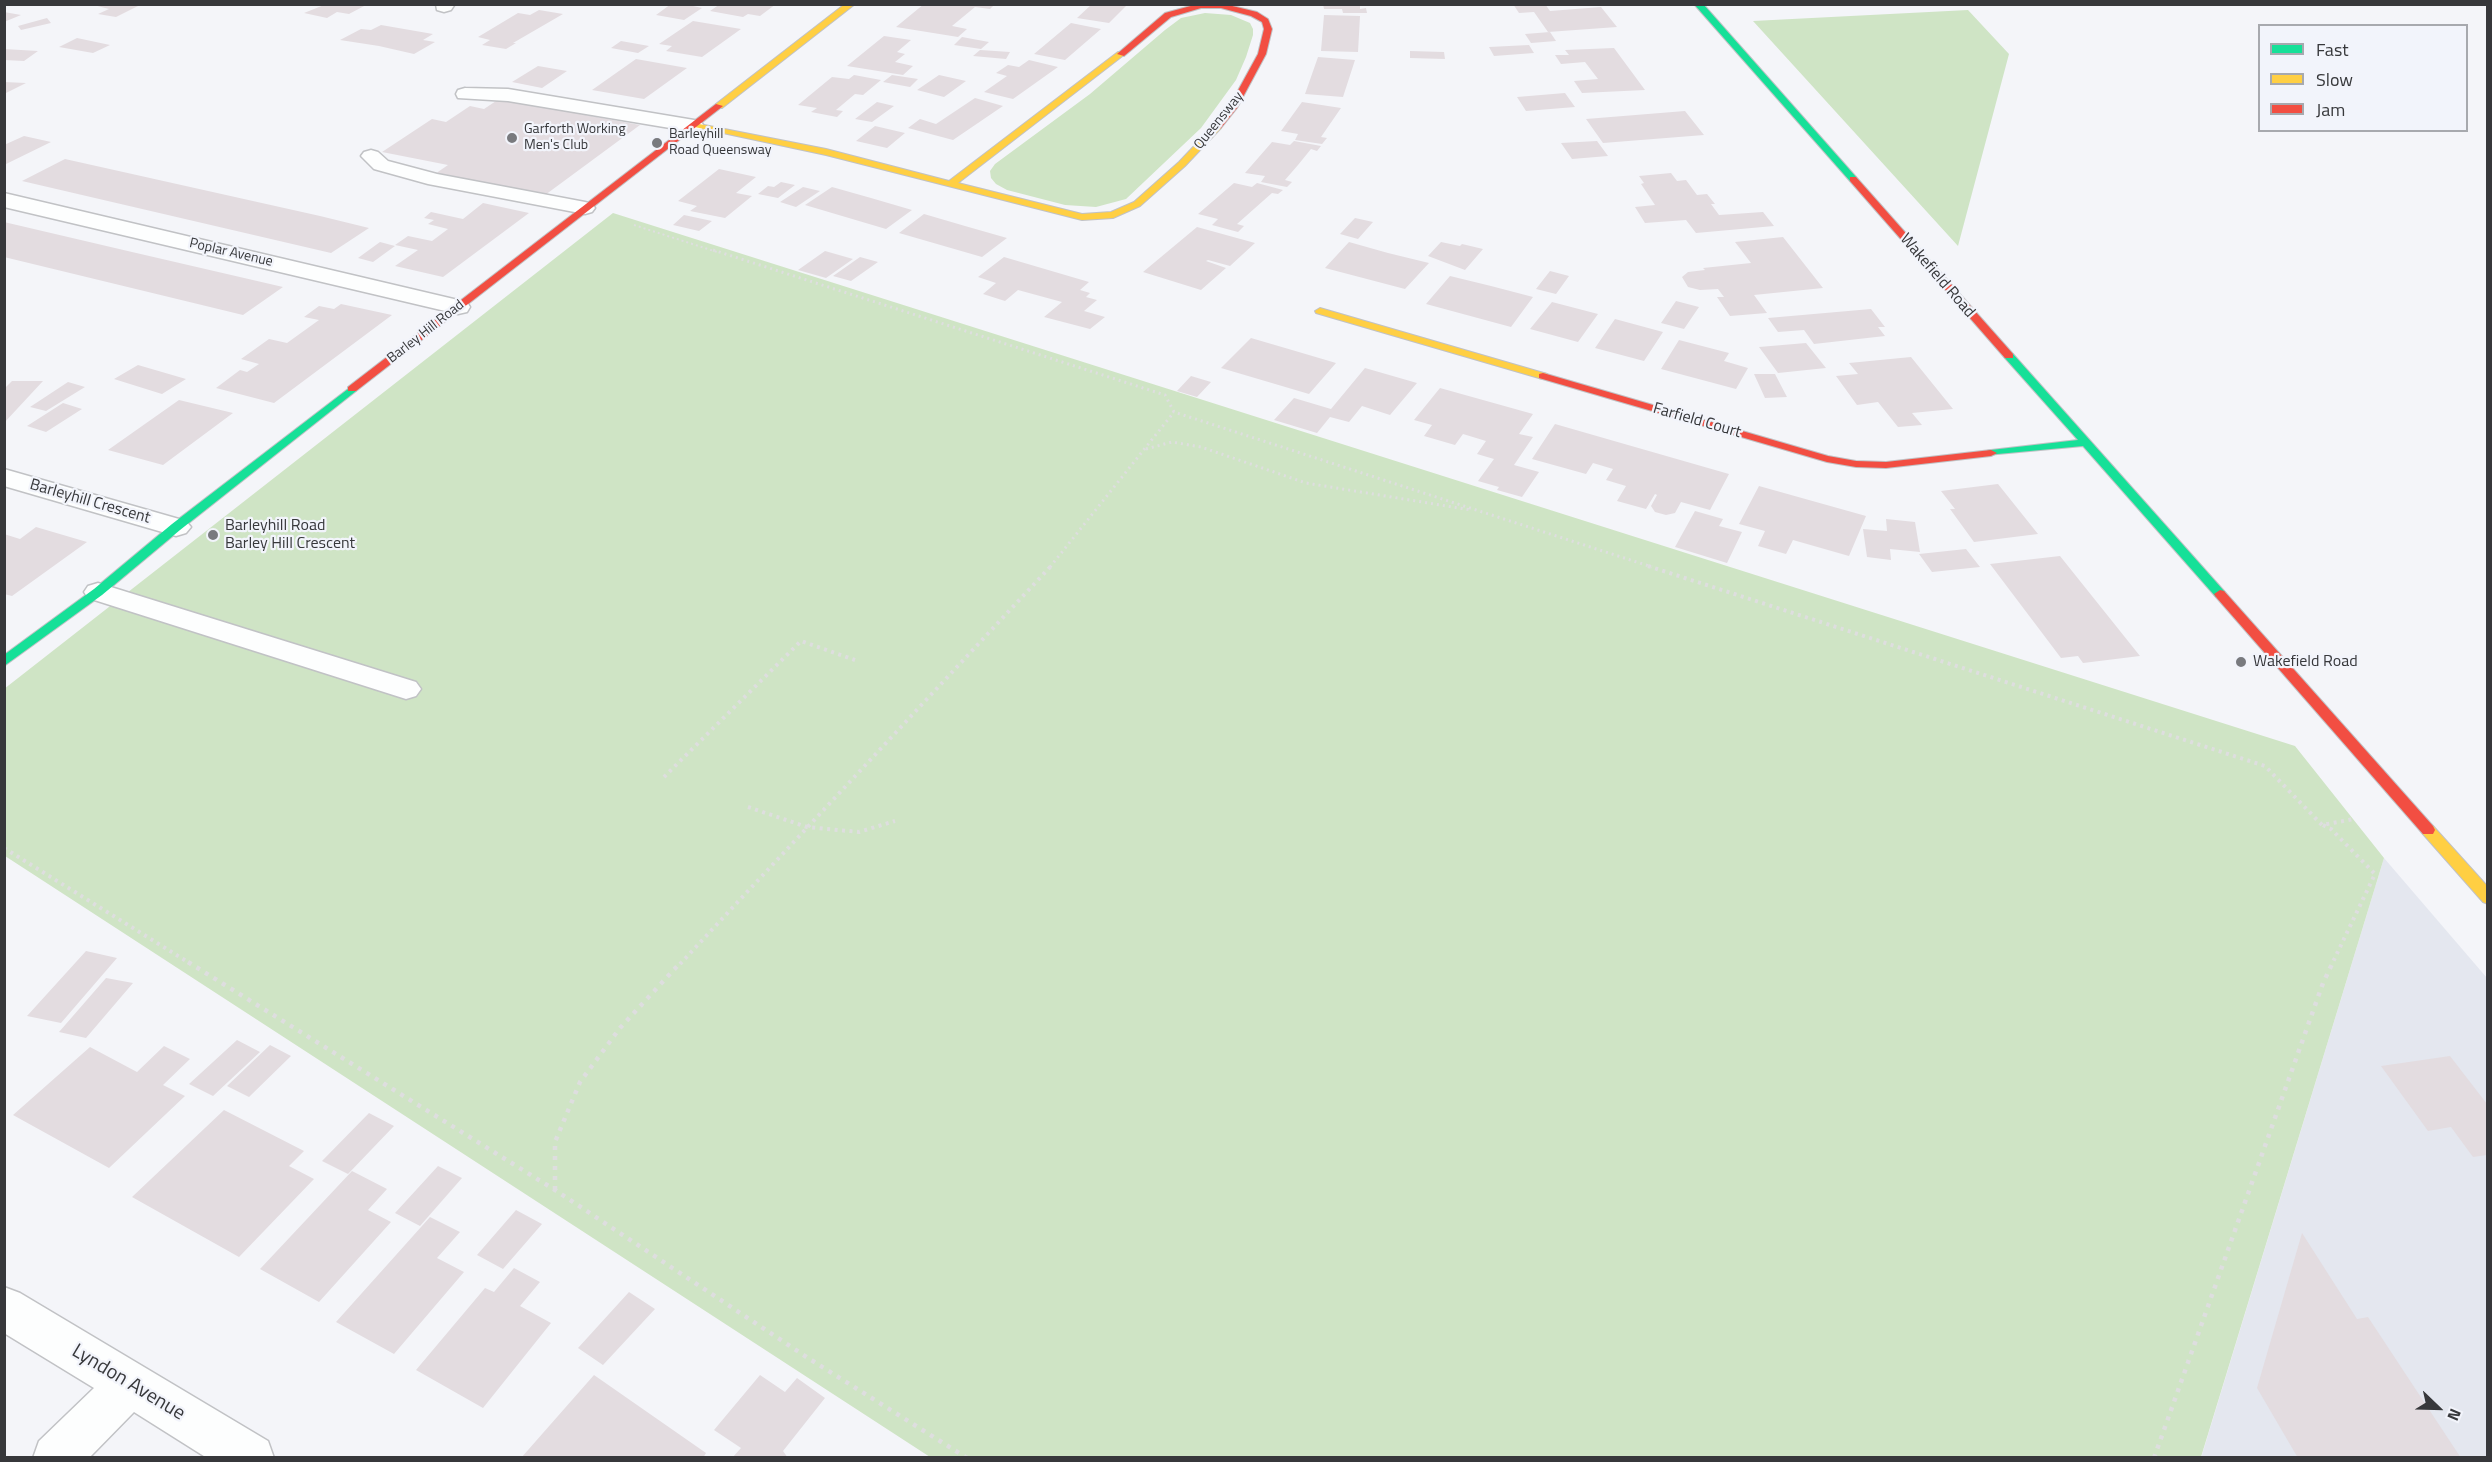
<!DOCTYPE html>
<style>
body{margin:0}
#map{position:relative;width:2492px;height:1462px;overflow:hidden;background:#f4f5f9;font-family:"Titillium Web",sans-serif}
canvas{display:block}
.frame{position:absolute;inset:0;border:6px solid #37383b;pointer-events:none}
.legend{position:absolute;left:2258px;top:24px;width:210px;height:108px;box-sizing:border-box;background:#f2f4fb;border:2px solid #a7a9ae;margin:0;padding:8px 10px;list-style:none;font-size:18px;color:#37383b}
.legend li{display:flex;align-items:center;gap:12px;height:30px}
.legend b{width:30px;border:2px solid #a7a9ae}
.north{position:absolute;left:2408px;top:1378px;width:60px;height:60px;-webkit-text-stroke:4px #f2f4fb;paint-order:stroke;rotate:113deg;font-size:16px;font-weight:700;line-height:24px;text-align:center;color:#37383b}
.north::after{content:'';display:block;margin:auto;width:21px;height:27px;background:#37383b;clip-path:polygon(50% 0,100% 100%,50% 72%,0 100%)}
</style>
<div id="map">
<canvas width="2492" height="1462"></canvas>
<div class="frame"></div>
<ul class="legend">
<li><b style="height:8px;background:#16e098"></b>Fast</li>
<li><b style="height:8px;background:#ffcf43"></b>Slow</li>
<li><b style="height:8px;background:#f24e42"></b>Jam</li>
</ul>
<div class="north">N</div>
</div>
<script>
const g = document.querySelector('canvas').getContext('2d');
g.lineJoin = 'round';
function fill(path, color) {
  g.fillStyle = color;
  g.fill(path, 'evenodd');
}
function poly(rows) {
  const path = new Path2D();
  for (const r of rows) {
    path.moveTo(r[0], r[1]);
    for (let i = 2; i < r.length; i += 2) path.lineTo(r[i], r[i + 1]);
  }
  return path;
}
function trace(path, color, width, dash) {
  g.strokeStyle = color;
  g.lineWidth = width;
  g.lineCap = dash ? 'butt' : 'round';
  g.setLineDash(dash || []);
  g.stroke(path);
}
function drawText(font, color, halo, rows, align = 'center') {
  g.font = font + ' "Titillium Web",sans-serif';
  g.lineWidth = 4.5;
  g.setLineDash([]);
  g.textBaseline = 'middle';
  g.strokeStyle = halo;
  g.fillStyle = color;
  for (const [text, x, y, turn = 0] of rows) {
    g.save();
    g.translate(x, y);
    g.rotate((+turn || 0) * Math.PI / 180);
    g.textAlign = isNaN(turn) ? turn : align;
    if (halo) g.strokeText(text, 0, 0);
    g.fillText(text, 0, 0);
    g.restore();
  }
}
fill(poly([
 [2384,858,2487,978,2487,1457,2201,1458]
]), '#e4e7ef');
fill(poly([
 [1968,10,2009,54,1958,246,1753,21],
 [1205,13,1231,15,1250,23,1253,29,1253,35,1246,57,1236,80,1201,128,1126,199,1096,207,1065,205,1007,190,996,184,991,178,990,171,995,164,1090,94,1165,30,1181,18],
 [613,213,2295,746,2384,858,2201,1457,930,1457,5,856,4,689]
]), '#cfe4c5');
fill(poly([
 [90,4,142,4,116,17,98,14,109,9],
 [671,4,684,4,702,8,684,20,656,15],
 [720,4,729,6,776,4,760,16,748,14,743,17,710,11],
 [924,4,995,4,990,9,975,7,952,26,967,29,958,37,896,27],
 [1092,4,1128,4,1109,23,1077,18],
 [1323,4,1360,4,1360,9,1366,8,1367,13,1343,13,1342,9,1324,9],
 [1513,4,1545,4,1550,11,1601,7,1617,27,1548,32,1534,12,1519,13],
 [324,5,366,5,349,14,337,12,327,18,304,13],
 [539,10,563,14,513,43,516,43,506,49,482,45,490,40,478,37,518,13,530,15],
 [4,12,21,15,4,22],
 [1324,15,1360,16,1358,52,1321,51],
 [47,18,51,23,21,30,18,26],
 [693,21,741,29,702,57,666,51,672,46,659,44],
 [1071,23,1101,29,1065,60,1034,54],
 [381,25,433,34,423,40,435,42,414,54,379,46,340,40,361,29,371,30],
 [1550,32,1556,41,1531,43,1525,34],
 [884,36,911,40,897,52,905,54,895,62,913,66,903,75,847,66],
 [962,37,989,42,981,49,954,45],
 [77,38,110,45,93,53,59,47],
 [621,41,649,46,638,53,611,48],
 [1529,45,1534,53,1494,56,1489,47],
 [1614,48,1645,90,1582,93,1574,81,1598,79,1585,62,1561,64,1555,55,1569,55,1565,50],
 [4,49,38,51,24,61,4,60],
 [980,50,1010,52,1006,59,973,56],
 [1410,51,1444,52,1445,59,1410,58],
 [1318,57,1355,60,1343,97,1305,94],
 [636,59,687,68,644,99,592,90],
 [1029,60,1058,67,1013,99,984,92,1007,76,996,73,1008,65,1019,67],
 [538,66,567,71,542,88,512,82],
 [854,75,881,80,863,95,855,94,836,110,843,111,837,117,811,112,817,108,798,105,832,77,849,79],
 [892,75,918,79,910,87,883,82],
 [939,75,966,81,944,97,917,90],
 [4,82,26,83,4,94],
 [1565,93,1575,107,1526,111,1517,97],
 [975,98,1003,106,953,140,908,128,920,119,936,124],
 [499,99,640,125,541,198,432,176,448,165,382,152,432,119,446,122,470,106,484,109],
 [877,102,894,106,872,122,855,119],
 [1302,102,1341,108,1321,137,1327,138,1322,144,1295,140,1298,134,1281,131],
 [1685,111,1704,135,1603,143,1586,119],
 [875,126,905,133,887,148,856,141],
 [24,136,51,142,4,165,4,145],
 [1294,141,1321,146,1317,151,1311,149,1298,165,1285,180,1292,182,1287,187,1261,182,1265,176,1245,173,1272,142,1290,145],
 [1597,141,1608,156,1572,159,1561,143],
 [65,159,320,216,369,228,331,253,22,181],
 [719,169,756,177,736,193,752,196,725,218,690,211,697,206,678,201],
 [1671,173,1677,181,1686,180,1697,195,1707,194,1715,204,1711,204,1719,215,1763,212,1774,226,1696,233,1686,220,1645,223,1635,207,1655,205,1641,184,1644,183,1639,176],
 [781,182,795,185,778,198,758,194,768,186,774,187],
 [1234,183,1252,187,1257,183,1283,190,1278,194,1272,193,1237,224,1244,226,1238,232,1212,225,1218,219,1198,214],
 [803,187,820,191,796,207,780,202],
 [832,187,871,198,912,210,886,229,805,205],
 [483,203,529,213,443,277,395,266,418,250,395,245,408,236,432,241,448,229,428,224,434,220,424,218,431,212,463,219],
 [924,214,965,226,1007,238,982,257,899,233],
 [684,215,712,221,699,231,673,225],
 [1355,218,1373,222,1358,239,1340,234],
 [4,222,132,252,283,287,243,315,4,257],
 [1197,227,1255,243,1230,266,1208,260,1206,261,1226,268,1201,290,1143,272],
 [1783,237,1823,288,1754,295,1767,313,1730,316,1717,297,1724,297,1718,289,1700,290,1688,287,1682,277,1688,272,1705,270,1703,268,1751,263,1735,242],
 [380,242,395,246,373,262,358,258],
 [1349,242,1388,253,1429,263,1405,289,1325,268],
 [1441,242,1460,246,1462,244,1483,249,1465,270,1428,256],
 [825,251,853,259,826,278,798,270],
 [860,257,878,262,851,281,833,276],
 [1004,257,1089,282,1080,290,1090,293,1086,297,1097,300,1084,311,1105,317,1090,329,1044,317,1062,302,1018,290,1005,301,983,294,996,283,978,277],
 [1550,271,1569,276,1556,294,1536,289],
 [1450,276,1491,286,1533,297,1511,327,1426,304],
 [1676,301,1699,307,1684,329,1661,323],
 [1552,302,1598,314,1578,342,1530,329],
 [341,304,392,315,274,403,216,388,240,370,247,372,259,364,241,359,269,339,287,343,319,320,304,317,319,306,334,309],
 [1871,309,1885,327,1878,327,1885,336,1814,344,1804,330,1778,332,1768,318],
 [1615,319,1663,332,1644,361,1595,348],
 [1251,338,1292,350,1336,363,1309,394,1221,368],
 [1679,340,1729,353,1724,361,1748,368,1736,389,1661,369],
 [1806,343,1826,368,1778,373,1759,347],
 [1911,357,1953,409,1912,413,1922,425,1898,427,1878,402,1857,405,1836,376,1858,374,1849,363],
 [138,365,186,379,162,394,114,379],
 [1365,368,1417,383,1390,415,1362,406,1349,422,1330,417,1317,433,1274,420,1294,398,1331,409],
 [1754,374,1775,374,1787,397,1765,398],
 [1191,376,1211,382,1197,397,1177,391],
 [12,381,43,381,4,423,4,389],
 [68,382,85,387,46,411,30,407],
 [1440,388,1533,414,1519,434,1533,437,1514,465,1539,472,1522,497,1497,490,1499,487,1478,481,1494,459,1477,454,1486,441,1463,434,1455,445,1424,436,1432,425,1414,420],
 [179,400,233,413,163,465,108,450],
 [63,403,82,409,46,432,27,426],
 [1555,424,1628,445,1729,474,1710,510,1681,502,1675,513,1666,515,1655,512,1651,506,1657,495,1655,494,1646,509,1617,501,1626,486,1606,480,1613,469,1593,463,1586,474,1532,459],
 [1998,484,2038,534,1974,542,1950,509,1955,509,1941,491],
 [1759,486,1866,516,1849,556,1793,540,1786,554,1758,546,1765,531,1739,524],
 [1695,511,1723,519,1719,526,1742,532,1727,563,1675,547],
 [1886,519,1915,522,1920,552,1890,549,1891,560,1867,557,1863,529,1887,531],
 [36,527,87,542,12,596,4,594,4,534,20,539],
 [1966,549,1980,567,1932,572,1919,554],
 [2060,556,2140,656,2083,663,2078,656,2061,658,1990,564],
 [86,951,117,958,61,1023,27,1016],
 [106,978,133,983,86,1038,59,1032],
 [237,1040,260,1052,213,1096,189,1084],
 [270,1045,291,1056,249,1097,227,1086],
 [164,1046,190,1059,163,1085,185,1096,109,1168,13,1115,90,1047,137,1072],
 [2450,1056,2487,1104,2487,1155,2473,1157,2451,1127,2428,1131,2381,1066],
 [224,1110,304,1151,289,1166,314,1179,239,1257,132,1197],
 [369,1113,394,1126,348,1174,322,1161],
 [438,1166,462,1178,420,1226,395,1213],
 [352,1171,387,1189,368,1210,391,1222,319,1302,260,1269],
 [516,1210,542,1224,503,1269,477,1255],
 [430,1217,460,1232,437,1258,464,1272,394,1354,336,1322],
 [2302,1233,2357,1319,2368,1317,2461,1458,2298,1458,2257,1388],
 [514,1268,540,1282,520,1306,551,1323,483,1408,416,1370,485,1288,494,1292],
 [629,1292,655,1309,603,1365,578,1348],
 [594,1375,706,1453,703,1458,521,1458],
 [760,1375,785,1392,797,1378,825,1398,783,1451,788,1458,732,1458,741,1448,714,1430]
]), '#e3dce0');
const lane = poly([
 [465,88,508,89,694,120,701,122,704,126,701,130,694,132,508,101,458,98,456,94,458,90,465,88],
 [371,150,378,152,388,161,437,174,585,202,592,204,595,208,592,212,585,214,428,184,374,169,361,156,364,152,371,150],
 [98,583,416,682,421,689,416,696,406,699,88,598,84,592,88,586,98,583]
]);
const street = poly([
 [436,4,455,4,451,10,444,12,437,10,436,4],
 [4,193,458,300,467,302,470,307,467,312,458,314,4,207,4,193],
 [4,469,186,521,191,527,186,533,176,536,4,486,4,469],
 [4,1287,20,1293,268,1441,274,1458,207,1458,134,1412,89,1458,33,1458,39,1441,94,1388,4,1333,4,1287]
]);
const fast = poly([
 [1694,4,1703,4,1856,177,1856,181,1850,181,1694,4],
 [2009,353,2013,354,2224,591,2226,594,2224,597,2216,597,2083,446,1987,455,1987,451,1991,450,2078,440,2005,358,2004,356,2009,353],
 [352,386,356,387,356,391,180,530,102,595,4,666,4,655,94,589,172,524,352,386]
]);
const slow = poly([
 [845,4,855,4,722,108,716,108,716,104,845,4],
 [1118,52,1125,54,958,183,1082,214,1111,212,1134,202,1179,162,1215,124,1221,124,1221,128,1185,166,1140,206,1113,218,1082,220,826,155,690,126,694,123,826,149,949,181,1118,52],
 [1320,308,1547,374,1548,376,1543,379,1539,378,1316,313,1315,311,1320,308],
 [2428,825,2433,826,2488,887,2488,904,2483,902,2423,834,2421,830,2423,826,2428,825]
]);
const jam = poly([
 [1198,4,1224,4,1257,12,1268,19,1272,29,1266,54,1237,108,1221,128,1218,129,1214,126,1229,107,1258,54,1264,29,1262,22,1251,16,1221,8,1201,8,1171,17,1124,56,1117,54,1165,13,1198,4],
 [716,104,723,106,356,391,348,391,348,387,716,104],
 [1850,177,1856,177,2013,354,2013,358,2005,358,1850,181,1850,177],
 [1543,373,1828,456,1856,461,1886,462,1991,450,1997,453,1991,456,1886,468,1856,467,1827,462,1539,378,1539,374,1543,373],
 [2220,590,2224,591,2433,826,2435,830,2433,834,2423,834,2216,597,2214,594,2220,590]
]);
trace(lane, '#c1c2c5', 3);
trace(street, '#c1c2c5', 3);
trace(fast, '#c1c2c5', 2);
trace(slow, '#c1c2c5', 2);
trace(jam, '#c1c2c5', 2);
trace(poly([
 [634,225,717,252]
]), '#dededf', 2, [2, 3]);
trace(poly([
 [713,250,1165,395,1174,412,1652,567],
 [1146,449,1172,442,1201,447,1306,483,1471,510],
 [1050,567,1174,412]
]), '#dededf', 3, [2, 4]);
trace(poly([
 [1648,566,2265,766,2322,825,2354,819],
 [664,777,801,641,855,660],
 [748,807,807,827,859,832,895,821],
 [2323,825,2331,829,2375,874,2332,964],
 [4,848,191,964],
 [680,964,1051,566]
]), '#dededf', 4, [3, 4.5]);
trace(poly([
 [188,962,555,1190,808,1358,967,1458],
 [555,1190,555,1142,580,1082,620,1028,681,962],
 [2154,1458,2323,983,2333,962]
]), '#dededf', 4.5, [4, 6]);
fill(lane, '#fdfefe');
fill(street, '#fdfefe');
fill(fast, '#16e098');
fill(slow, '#ffcf43');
fill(jam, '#f24e42');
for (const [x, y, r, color] of [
 [512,138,6,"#797a7e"],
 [657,143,6,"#797a7e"],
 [213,535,6,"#797a7e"],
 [2241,662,6,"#797a7e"]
]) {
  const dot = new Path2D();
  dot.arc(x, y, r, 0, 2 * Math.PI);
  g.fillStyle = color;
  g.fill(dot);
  trace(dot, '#f2f4fb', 2);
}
drawText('14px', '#37383b', '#f2f4fb', [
 ["Queensway",1219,121,-51],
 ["Poplar Avenue",231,253,13],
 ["Barley Hill Road",426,332,-38]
]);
drawText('14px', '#37383b', '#f2f4fb', [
 ["Garforth Working",524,130],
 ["Men's Club",524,146],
 ["Barleyhill",669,135],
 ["Road Queensway",669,151]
], 'left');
drawText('16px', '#37383b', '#f2f4fb', [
 ["Wakefield Road",1937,276,49],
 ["Farfield Court",1697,421,16],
 ["Barleyhill Crescent",90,502,16]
]);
drawText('16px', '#37383b', '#f2f4fb', [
 ["Barleyhill Road",225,526],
 ["Barley Hill Crescent",225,544],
 ["Wakefield Road",2253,662]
], 'left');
drawText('20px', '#37383b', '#f2f4fb', [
 ["Lyndon Avenue",128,1383,31]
]);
</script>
